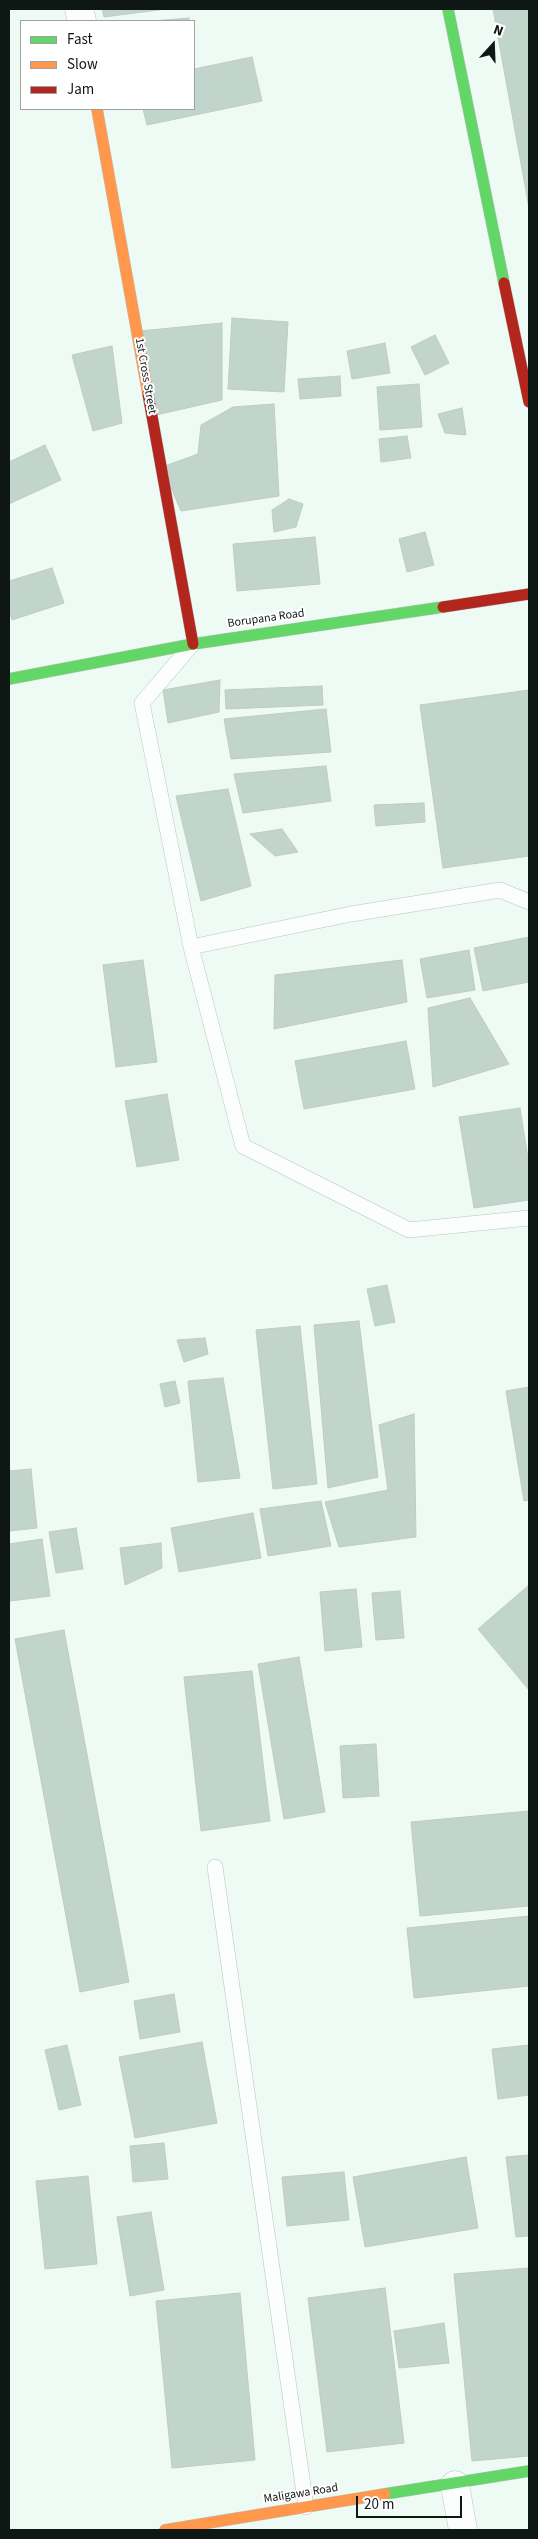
<!DOCTYPE html>
<style>
body{margin:0}
#map{position:relative;width:538px;height:2539px;overflow:hidden;background:#eefaf4;font-family:"Source Sans 3",sans-serif}
canvas{display:block}
.frame{position:absolute;inset:0;border:10px solid #0f1714;pointer-events:none}
.legend{position:absolute;left:20px;top:20px;width:175px;height:90px;box-sizing:border-box;background:#fff;border:1px solid #9fa2a1;margin:0;padding:6px 9px;list-style:none;font-size:15px;color:#0f1714}
.legend li{display:flex;align-items:center;gap:10px;height:25px}
.legend b{width:25px;border:1px solid #9fa2a1}
.north{position:absolute;left:468px;top:20px;width:50px;height:50px;-webkit-text-stroke:4px #fff;paint-order:stroke;rotate:20deg;font-size:14px;font-weight:700;line-height:20px;text-align:center;color:#0f1714}
.north::after{content:'';display:block;margin:auto;width:18px;height:22px;background:#0f1714;clip-path:polygon(50% 0,100% 100%,50% 72%,0 100%)}
.scale{position:absolute;left:356px;top:2496px;width:106px;height:22px;box-sizing:border-box;border:2px solid #0f1714;border-top:0;padding-left:6px;font-size:15px;line-height:18px;white-space:nowrap;color:#0f1714;-webkit-text-stroke:4px #fff;paint-order:stroke}
</style>
<div id="map">
<canvas width="538" height="2539"></canvas>
<div class="frame"></div>
<ul class="legend">
<li><b style="height:6px;background:#63d668"></b>Fast</li>
<li><b style="height:6px;background:#ff974d"></b>Slow</li>
<li><b style="height:6px;background:#b3261e"></b>Jam</li>
</ul>
<div class="north">N</div>
<div class="scale">20 m</div>
</div>
<script>
const g = document.querySelector('canvas').getContext('2d');
g.lineJoin = 'round';
function fill(path, color) {
  g.fillStyle = color;
  g.fill(path, 'evenodd');
}
function poly(rows) {
  const path = new Path2D();
  for (const r of rows) {
    path.moveTo(r[0], r[1]);
    for (let i = 2; i < r.length; i += 2) path.lineTo(r[i], r[i + 1]);
  }
  return path;
}
function trace(path, color, width, dash) {
  g.strokeStyle = color;
  g.lineWidth = width;
  g.lineCap = dash ? 'butt' : 'round';
  g.setLineDash(dash || []);
  g.stroke(path);
}
function drawText(font, color, halo, rows, align = 'center') {
  g.font = font + ' "Source Sans 3",sans-serif';
  g.lineWidth = 4;
  g.setLineDash([]);
  g.textBaseline = 'middle';
  g.strokeStyle = halo;
  g.fillStyle = color;
  for (const [text, x, y, turn = 0] of rows) {
    g.save();
    g.translate(x, y);
    g.rotate((+turn || 0) * Math.PI / 180);
    g.textAlign = isNaN(turn) ? turn : align;
    if (halo) g.strokeText(text, 0, 0);
    g.fillText(text, 0, 0);
    g.restore();
  }
}
const building = poly([
 [102,9,166,9,104,17,102,9],
 [493,9,529,9,529,208,493,9],
 [189,18,189,21,153,21,189,18],
 [252,57,262,101,147,125,143,109,194,109,194,69,252,57],
 [232,318,288,322,284,392,228,389,232,318],
 [222,323,222,400,156,415,140,331,222,323],
 [435,335,449,363,425,375,411,347,435,335],
 [385,343,390,373,352,379,347,351,385,343],
 [112,346,122,423,93,431,72,355,112,346],
 [340,376,341,396,300,399,298,379,340,376],
 [419,384,422,427,380,430,377,387,419,384],
 [274,404,279,496,181,511,162,467,198,454,201,425,233,407,274,404],
 [462,408,466,435,445,433,438,414,462,408],
 [407,436,411,458,381,462,379,439,407,436],
 [45,445,61,480,9,504,9,462,45,445],
 [289,499,303,504,296,527,274,532,272,510,289,499],
 [425,532,434,565,407,572,399,539,425,532],
 [315,537,320,584,237,591,233,544,315,537],
 [52,568,64,603,12,620,9,610,9,581,52,568],
 [220,680,219,712,168,723,163,690,220,680],
 [322,686,323,705,226,709,225,690,322,686],
 [529,690,529,856,443,868,420,705,529,690],
 [326,709,331,752,231,759,224,719,326,709],
 [326,766,331,801,243,813,234,774,326,766],
 [228,789,251,886,201,901,176,796,228,789],
 [424,803,425,822,376,826,374,805,424,803],
 [282,829,298,852,275,856,250,834,282,829],
 [529,937,529,982,483,991,474,948,529,937],
 [469,950,475,990,427,998,420,959,469,950],
 [143,960,157,1062,116,1067,103,965,143,960],
 [402,960,407,1002,274,1029,275,975,402,960],
 [470,998,509,1064,433,1087,428,1008,470,998],
 [406,1041,415,1089,304,1109,295,1061,406,1041],
 [167,1094,179,1160,137,1167,125,1101,167,1094],
 [520,1108,529,1165,529,1200,474,1208,459,1117,520,1108],
 [387,1285,395,1322,375,1326,367,1289,387,1285],
 [359,1321,378,1477,328,1488,314,1325,359,1321],
 [300,1326,317,1484,273,1489,256,1330,300,1326],
 [205,1338,208,1354,184,1362,177,1340,205,1338],
 [223,1378,240,1478,198,1482,188,1381,223,1378],
 [175,1381,180,1403,165,1407,160,1384,175,1381],
 [529,1387,529,1500,524,1501,506,1391,529,1387],
 [414,1414,416,1537,339,1547,325,1502,388,1490,379,1425,414,1414],
 [31,1469,37,1528,9,1531,9,1471,31,1469],
 [321,1501,331,1546,268,1556,260,1509,321,1501],
 [253,1513,261,1558,179,1572,171,1528,253,1513],
 [76,1528,83,1569,56,1573,49,1532,76,1528],
 [42,1539,50,1596,10,1601,9,1544,42,1539],
 [161,1543,162,1568,125,1585,120,1548,161,1543],
 [529,1585,529,1690,478,1629,529,1585],
 [356,1589,362,1647,325,1651,320,1592,356,1589],
 [400,1591,404,1638,376,1640,372,1593,400,1591],
 [64,1630,129,1982,80,1992,15,1639,64,1630],
 [299,1657,325,1812,284,1819,258,1664,299,1657],
 [252,1671,270,1821,201,1831,184,1677,252,1671],
 [376,1744,379,1796,343,1798,340,1746,376,1744],
 [529,1811,529,1906,420,1916,411,1822,529,1811],
 [529,1916,529,1986,414,1998,407,1928,529,1916],
 [174,1994,180,2032,140,2039,134,2001,174,1994],
 [202,2042,217,2123,135,2138,119,2057,202,2042],
 [67,2045,81,2105,59,2110,45,2050,67,2045],
 [529,2045,529,2095,498,2099,492,2049,529,2045],
 [164,2143,168,2179,133,2182,130,2146,164,2143],
 [529,2155,529,2236,516,2237,506,2157,529,2155],
 [466,2157,478,2228,365,2247,353,2177,466,2157],
 [344,2172,349,2220,287,2226,282,2177,344,2172],
 [88,2176,97,2264,45,2269,36,2181,88,2176],
 [151,2212,164,2290,130,2296,117,2217,151,2212],
 [529,2268,529,2456,472,2461,454,2274,529,2268],
 [385,2288,404,2443,327,2452,308,2298,385,2288],
 [240,2293,255,2460,172,2468,156,2301,240,2293],
 [444,2323,449,2363,399,2368,394,2331,444,2323]
]);
fill(building, '#c1d5cc');
trace(building, '#c1cac6', 1);
const lane = poly([
 [190,647,142,703,191,947,243,1146,409,1230,529,1218],
 [191,947,351,914,500,890,529,902],
 [215,1867,306,2507]
]);
const street = poly([
 [79,9,82,21],
 [455,2485,463,2530]
]);
const fast = poly([
 [448,9,504,283],
 [9,679,193,644,443,607],
 [385,2494,529,2471]
]);
const slow = poly([
 [97,109,148,394],
 [165,2530,385,2494]
]);
const jam = poly([
 [504,283,529,402],
 [148,394,193,644],
 [443,607,529,594]
]);
trace(lane, '#bbc4c0', 16);
trace(street, '#bbc4c0', 29);
trace(fast, '#bbc4c0', 12);
trace(slow, '#bbc4c0', 12);
trace(jam, '#bbc4c0', 12);
trace(lane, '#fcfefd', 15);
trace(street, '#fcfefd', 28);
trace(fast, '#63d668', 11);
trace(slow, '#ff974d', 11);
trace(jam, '#b3261e', 11);
drawText('12px', '#0f1714', '#fff', [
 ["1st Cross Street",145,376,80],
 ["Borupana Road",266,619,-8],
 ["Maligawa Road",301,2494,-9]
]);
</script>
